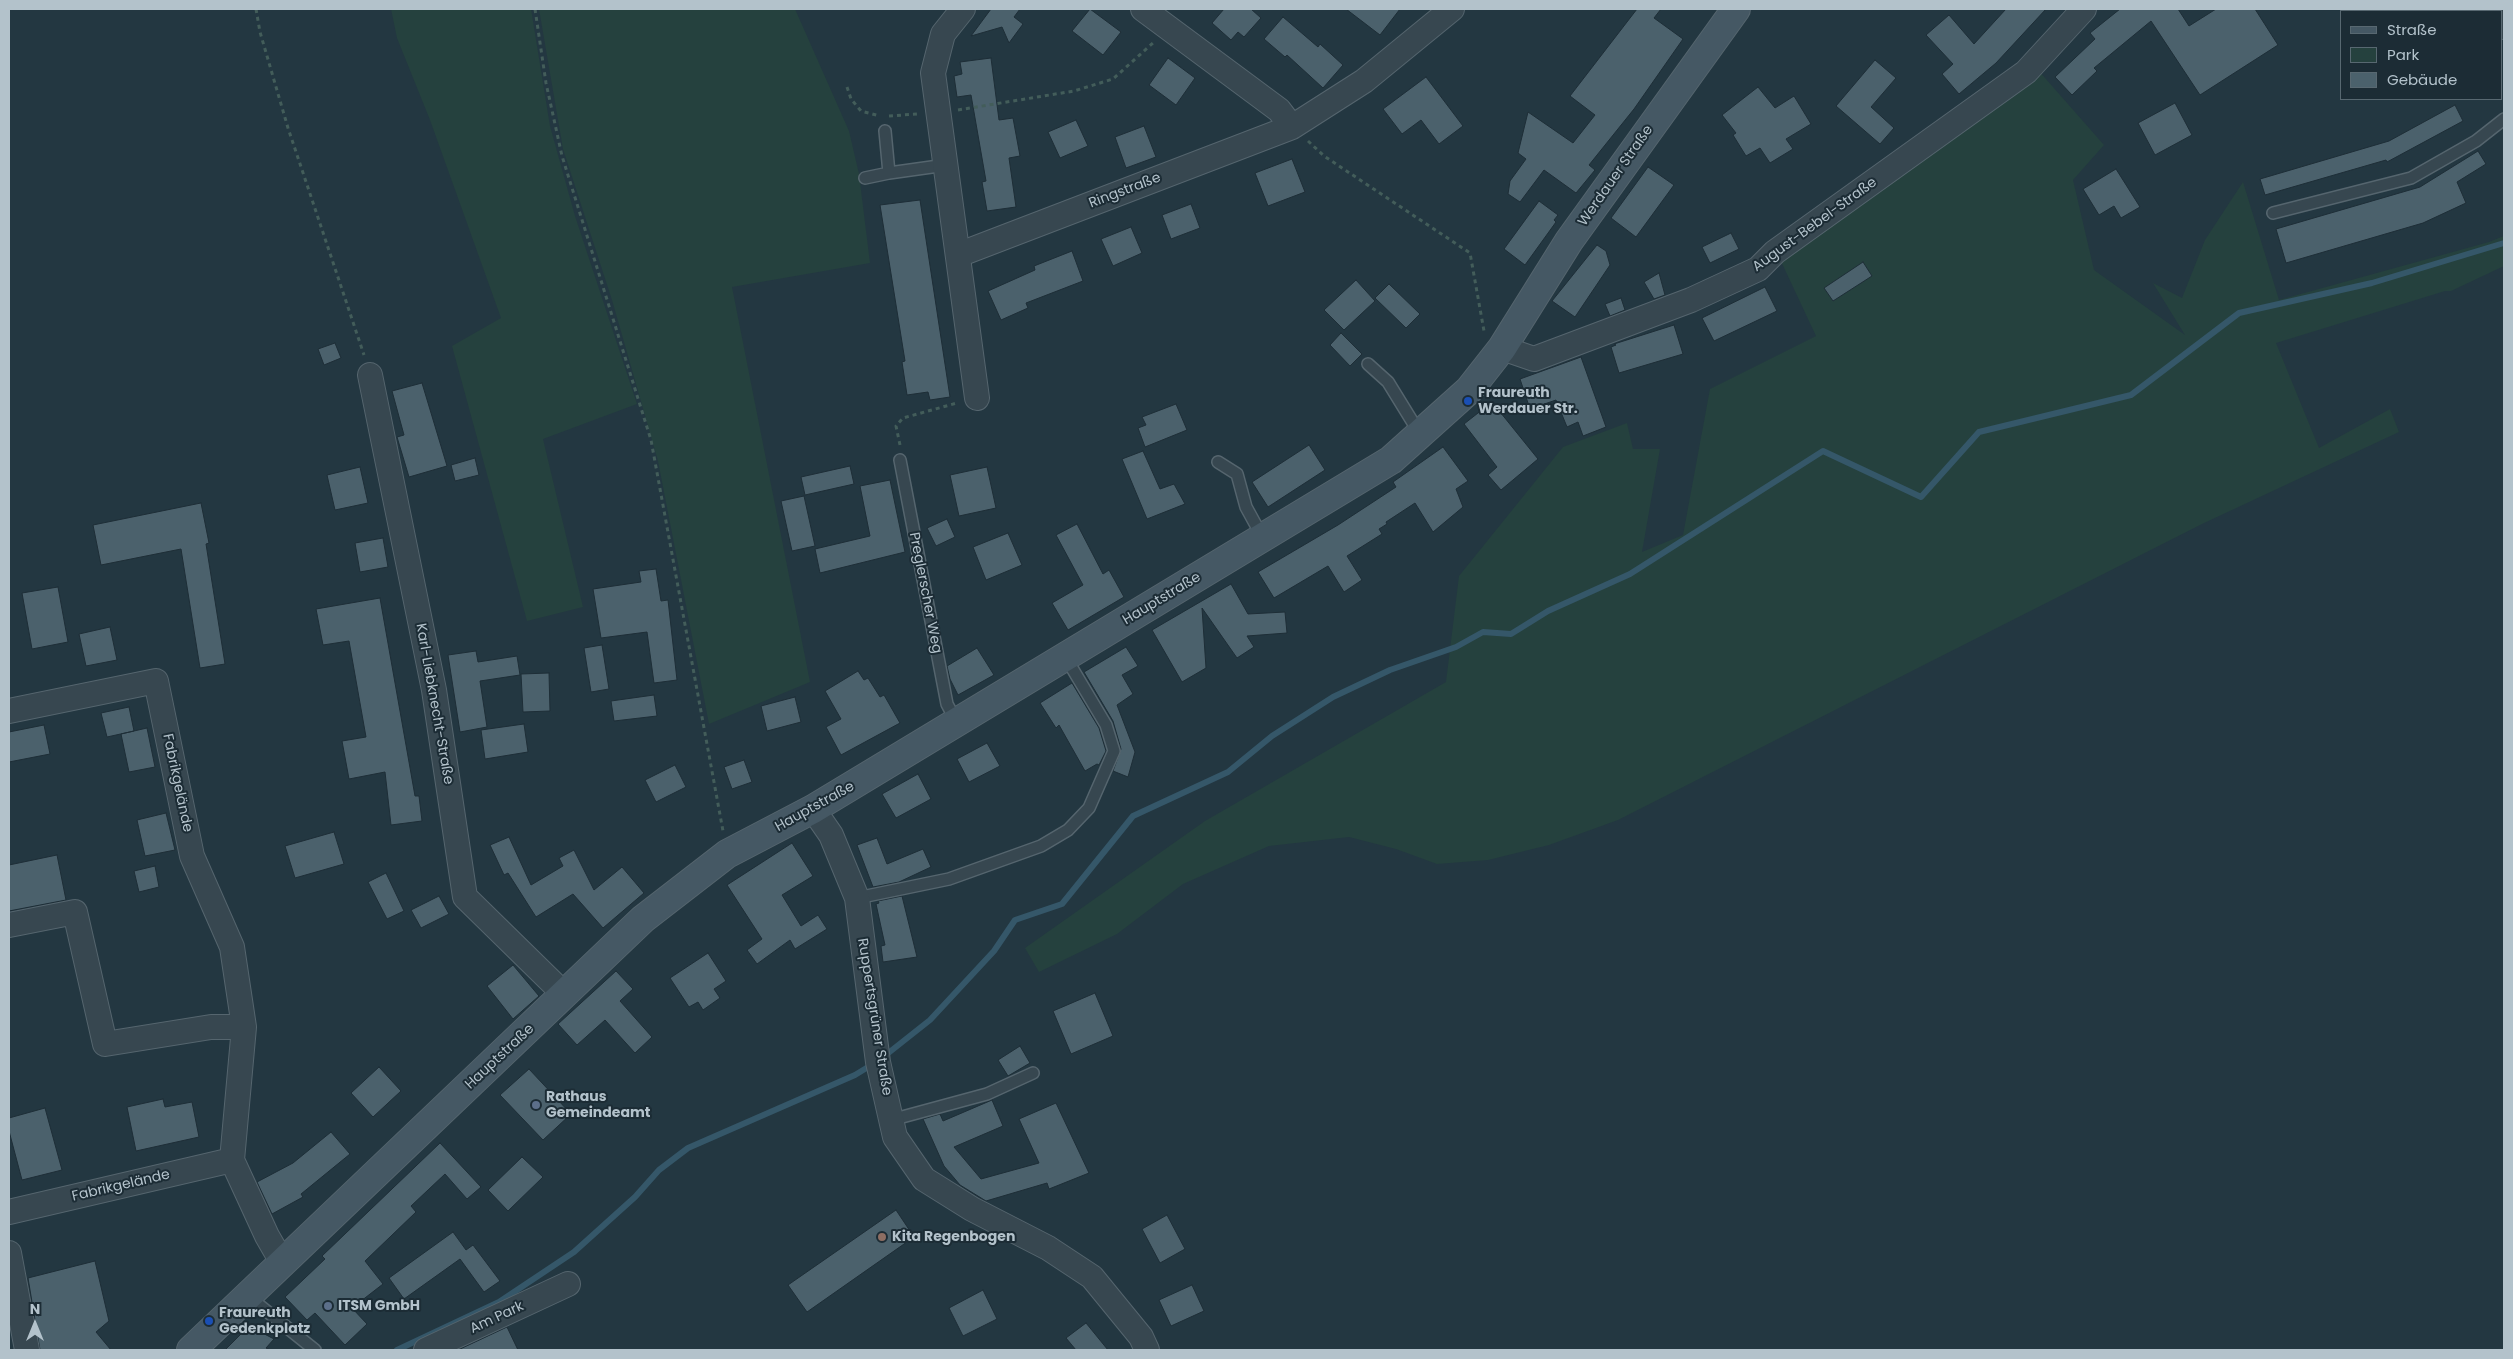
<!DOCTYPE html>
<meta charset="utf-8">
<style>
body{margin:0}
#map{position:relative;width:2513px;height:1359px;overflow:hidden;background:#233741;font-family:Poppins,sans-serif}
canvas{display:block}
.frame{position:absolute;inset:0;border:10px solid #b3c2cb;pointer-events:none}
.legend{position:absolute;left:2340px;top:10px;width:162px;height:90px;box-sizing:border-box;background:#1c2c35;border:1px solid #586871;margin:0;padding:6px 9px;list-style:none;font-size:15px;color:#b3c2cb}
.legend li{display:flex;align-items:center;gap:10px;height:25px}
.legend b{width:25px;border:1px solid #586871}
.north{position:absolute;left:10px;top:1299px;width:50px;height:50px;-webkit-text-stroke:4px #1c2c35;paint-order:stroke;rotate:0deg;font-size:14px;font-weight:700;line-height:20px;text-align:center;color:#b3c2cb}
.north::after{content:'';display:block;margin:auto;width:18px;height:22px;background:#b3c2cb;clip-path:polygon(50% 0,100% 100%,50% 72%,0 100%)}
</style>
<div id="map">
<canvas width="2513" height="1359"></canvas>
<div class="frame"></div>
<ul class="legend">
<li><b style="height:6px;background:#455864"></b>Straße</li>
<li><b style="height:14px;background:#25413e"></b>Park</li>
<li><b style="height:14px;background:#4b616c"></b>Gebäude</li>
</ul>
<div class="north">N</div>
</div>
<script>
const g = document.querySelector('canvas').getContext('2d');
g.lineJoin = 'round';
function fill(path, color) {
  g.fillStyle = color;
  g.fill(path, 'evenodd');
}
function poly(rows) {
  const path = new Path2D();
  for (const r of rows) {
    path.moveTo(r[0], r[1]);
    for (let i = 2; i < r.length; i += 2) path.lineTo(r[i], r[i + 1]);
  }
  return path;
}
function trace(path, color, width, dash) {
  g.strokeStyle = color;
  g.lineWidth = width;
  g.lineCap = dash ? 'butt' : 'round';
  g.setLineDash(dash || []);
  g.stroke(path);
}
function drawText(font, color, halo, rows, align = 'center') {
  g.font = font + ' Poppins,sans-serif';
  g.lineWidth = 4;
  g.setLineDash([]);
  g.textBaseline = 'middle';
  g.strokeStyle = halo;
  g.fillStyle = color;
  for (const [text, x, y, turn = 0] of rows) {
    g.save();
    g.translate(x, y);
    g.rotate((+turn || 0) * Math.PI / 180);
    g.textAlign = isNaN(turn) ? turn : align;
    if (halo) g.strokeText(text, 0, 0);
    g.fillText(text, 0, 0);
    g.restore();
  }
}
fill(poly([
 [391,9,531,9,550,126,575,216,637,404,543,439,583,607,527,621,452,346,501,318,430,120,397,38],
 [539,9,795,9,849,131,859,174,870,263,732,287,810,682,709,724,658,461,612,300,563,149],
 [2038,70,2104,145,2073,180,2094,270,2185,335,2153,283,2182,298,2205,240,2243,182,2279,300,2489,242,2504,236,2504,266,2451,291,2445,291,2276,343,2319,448,2390,409,2399,432,2202,524,1618,820,1549,845,1488,860,1437,864,1396,849,1349,837,1269,846,1183,884,1117,934,1039,972,1025,948,1205,821,1446,682,1459,576,1563,447,1627,423,1633,449,1660,449,1642,552,1683,535,1710,389,1816,336,1779,257]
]), '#25413e');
trace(poly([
 [882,1058,930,1020,994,951,1015,920,1062,904,1133,816,1228,772,1272,736,1333,697,1390,670,1456,647,1483,632,1511,634,1548,611,1630,574,1823,451,1921,497,1979,432,2131,395,2239,313,2372,283,2504,243],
 [397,1350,499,1302,574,1252,635,1197,659,1170,688,1148,855,1075,873,1064]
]), '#355769', 6);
const building = poly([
 [991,9,1020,9,1014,17,1023,24,1009,43,1002,27,971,36,991,9],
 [1090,9,1121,32,1103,55,1072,31,1090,9],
 [1224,9,1251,9,1261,18,1244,37,1238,32,1231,40,1212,23,1224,9],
 [1346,9,1400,9,1380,35,1346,9],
 [1637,9,1661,9,1654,18,1683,39,1634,109,1589,165,1595,170,1576,193,1544,170,1520,202,1508,194,1510,181,1526,159,1518,153,1528,112,1573,143,1595,115,1570,96,1637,9],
 [2006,9,2046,9,1996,63,1959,94,1942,74,1953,64,1926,35,1949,15,1974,44,2006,9],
 [2120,9,2178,9,2189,26,2216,9,2255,9,2278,45,2200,95,2151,21,2094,68,2097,71,2072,95,2055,77,2095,39,2090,33,2120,9],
 [1283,17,1318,47,1320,44,1343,65,1323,88,1287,55,1285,57,1264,39,1283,17],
 [991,58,999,120,1013,118,1020,156,1009,158,1016,207,987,211,982,182,986,181,971,95,957,97,954,76,962,74,960,62,991,58],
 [1168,58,1195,78,1176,105,1149,85,1168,58],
 [1875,60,1896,78,1871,107,1894,128,1880,144,1836,106,1875,60],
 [1426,77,1463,126,1439,144,1421,120,1402,134,1383,109,1426,77],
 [1758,87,1775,108,1794,96,1811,124,1786,139,1793,149,1770,163,1760,148,1746,156,1733,135,1736,133,1722,115,1758,87],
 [2175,103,2192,135,2155,155,2138,123,2175,103],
 [2455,105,2463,121,2387,162,2386,160,2265,195,2260,179,2389,141,2455,105],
 [1076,120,1088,146,1060,158,1048,132,1076,120],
 [1144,126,1156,157,1126,168,1115,137,1144,126],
 [2478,151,2486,164,2457,182,2466,203,2423,223,2286,263,2276,229,2420,187,2478,151],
 [1292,159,1305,192,1268,206,1255,173,1292,159],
 [1648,167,1674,185,1636,237,1611,218,1648,167],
 [2116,169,2140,207,2121,218,2114,206,2099,215,2083,189,2116,169],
 [920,200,950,397,930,400,928,392,907,395,902,362,905,361,880,205,920,200],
 [1539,201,1558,215,1554,220,1556,222,1525,265,1504,249,1539,201],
 [1191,204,1200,228,1171,239,1162,215,1191,204],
 [1131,227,1142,253,1113,266,1101,239,1131,227],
 [1731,233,1739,249,1710,263,1702,247,1731,233],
 [1597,245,1606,251,1610,265,1575,317,1552,301,1597,245],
 [1072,251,1083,281,1026,303,1028,308,1001,320,988,291,1035,270,1034,266,1072,251],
 [1863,262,1872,276,1833,301,1824,288,1863,262],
 [1659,273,1665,295,1654,299,1644,282,1659,273],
 [1356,280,1375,301,1344,330,1324,310,1356,280],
 [1389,284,1420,314,1406,328,1375,298,1389,284],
 [1765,287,1777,311,1714,341,1702,318,1765,287],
 [1621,298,1625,310,1610,316,1605,304,1621,298],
 [1674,325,1683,354,1619,373,1611,347,1616,345,1614,344,1674,325],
 [1341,333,1362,354,1350,366,1330,345,1341,333],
 [335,343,341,358,324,365,318,349,335,343],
 [1581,357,1606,427,1583,436,1578,422,1567,427,1556,400,1530,409,1520,379,1581,357],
 [422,383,447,466,409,477,397,437,404,435,392,391,422,383],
 [1492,402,1538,459,1501,490,1488,475,1497,467,1464,424,1492,402],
 [1176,404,1187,430,1145,447,1138,428,1146,425,1142,417,1176,404],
 [1309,445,1325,470,1268,507,1252,482,1309,445],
 [1443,447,1468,481,1456,489,1463,507,1433,532,1415,503,1386,522,1387,524,1379,529,1382,534,1347,556,1362,580,1344,592,1328,566,1274,598,1258,572,1338,525,1396,487,1393,482,1443,447],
 [1143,451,1160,489,1174,484,1185,504,1147,519,1122,459,1143,451],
 [475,458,479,475,455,481,451,465,475,458],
 [850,466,854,484,805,495,801,477,850,466],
 [360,467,368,503,335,510,327,475,360,467],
 [987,467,996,508,959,516,950,475,987,467],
 [890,480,905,552,820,573,815,549,870,536,860,486,890,480],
 [804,496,815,546,792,551,781,501,804,496],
 [201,503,209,543,206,544,225,664,200,668,181,549,101,565,93,525,201,503],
 [947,519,955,537,936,546,927,528,947,519],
 [1077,524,1103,574,1109,570,1124,597,1068,630,1052,603,1083,585,1056,535,1077,524],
 [1008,533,1022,565,986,580,973,547,1008,533],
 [383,538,388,567,360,572,355,543,383,538],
 [656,569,661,601,668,600,677,680,654,683,647,632,601,638,593,589,641,582,639,571,656,569],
 [1231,584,1248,614,1285,612,1287,633,1247,636,1254,647,1237,658,1202,608,1206,668,1182,682,1152,630,1231,584],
 [58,587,68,642,32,649,22,593,58,587],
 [380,598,415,796,419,796,422,821,391,825,385,772,349,779,342,741,366,737,349,641,323,645,316,609,380,598],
 [110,627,117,660,86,666,79,634,110,627],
 [602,645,609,689,591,692,584,648,602,645],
 [1126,647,1138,666,1122,675,1133,694,1117,705,1135,752,1128,777,1113,771,1121,749,1113,721,1084,672,1126,647],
 [977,648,994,675,958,695,950,679,947,666,977,648],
 [476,651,478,662,517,656,520,675,480,681,487,727,460,732,448,655,476,651],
 [858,671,864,680,868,678,880,697,884,695,900,723,841,755,826,727,841,719,825,691,858,671],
 [549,673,550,711,523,712,521,674,549,673],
 [1072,683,1099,728,1106,751,1099,765,1097,764,1085,771,1059,725,1056,728,1040,703,1072,683],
 [654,695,657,716,614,721,611,701,654,695],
 [795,697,801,722,767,731,761,706,795,697],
 [129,707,134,731,107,737,101,713,129,707],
 [524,724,528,752,485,759,481,730,524,724],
 [44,725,50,754,9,762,9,732,44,725],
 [147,728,155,767,129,772,121,734,147,728],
 [987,743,1000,766,969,782,957,759,987,743],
 [744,760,752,782,732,789,724,767,744,760],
 [675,765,686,787,656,802,645,780,675,765],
 [918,774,931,799,896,818,882,794,918,774],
 [166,813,175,850,145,856,137,820,166,813],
 [334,832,344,864,295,878,285,846,334,832],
 [509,837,531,885,563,866,559,858,574,850,594,890,622,867,644,893,603,928,573,894,536,917,508,873,504,875,490,845,509,837],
 [877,838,887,864,923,849,931,867,899,882,873,887,857,845,877,838],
 [792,843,813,876,782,895,801,926,818,915,827,929,795,949,790,940,757,964,747,950,762,939,727,885,792,843],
 [57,855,66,900,9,911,9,865,57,855],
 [155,866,159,887,139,892,134,871,155,866],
 [386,873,404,911,387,919,368,882,386,873],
 [439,896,449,914,421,928,411,910,439,896],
 [902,896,917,957,883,962,881,946,885,945,876,904,879,903,878,901,902,896],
 [708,953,726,981,714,989,720,998,703,1010,698,1002,689,1007,670,978,708,953],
 [513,965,539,996,513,1019,487,986,513,965],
 [616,971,633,989,620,1001,652,1037,635,1053,605,1020,577,1045,558,1024,616,971],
 [1095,993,1113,1036,1071,1054,1053,1011,1095,993],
 [1020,1046,1030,1063,1008,1076,998,1060,1020,1046],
 [379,1067,401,1091,373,1117,351,1093,379,1067],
 [529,1069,571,1114,543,1140,500,1095,529,1069],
 [163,1099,165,1107,192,1102,199,1137,136,1151,127,1107,163,1099],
 [992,1100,1003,1126,954,1147,981,1179,1039,1163,1019,1119,1056,1103,1089,1173,1049,1189,1047,1183,986,1201,960,1185,944,1166,923,1119,940,1114,943,1121,992,1100],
 [45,1108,62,1170,22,1180,9,1131,9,1118,45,1108],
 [331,1132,350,1154,301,1194,303,1197,272,1214,257,1182,293,1163,331,1132],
 [440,1143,481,1187,467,1199,445,1174,411,1206,416,1212,365,1261,383,1284,352,1308,367,1324,345,1345,315,1313,307,1320,285,1297,325,1259,322,1256,440,1143],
 [522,1157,543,1177,508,1211,488,1190,522,1157],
 [896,1210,914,1237,807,1312,788,1285,896,1210],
 [1167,1215,1185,1249,1160,1263,1142,1229,1167,1215],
 [453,1232,466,1250,473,1245,500,1281,484,1292,460,1259,404,1299,389,1278,453,1232],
 [95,1261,109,1321,96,1332,111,1350,40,1350,28,1278,95,1261],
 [1192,1285,1204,1311,1171,1326,1159,1300,1192,1285],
 [983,1290,997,1319,963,1336,949,1308,983,1290],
 [1086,1323,1108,1350,1076,1350,1066,1338,1086,1323],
 [507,1327,518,1350,458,1350,507,1327],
 [253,1328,274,1339,266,1348,270,1350,225,1350,243,1332,246,1334,253,1328]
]);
fill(building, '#4b616c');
trace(building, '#1e2e37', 1);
const service = poly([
 [885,131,889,173],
 [865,178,889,173,946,165],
 [2273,213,2411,178,2476,141,2504,119],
 [1368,364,1388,382,1420,434],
 [900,460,947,704,957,723],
 [1218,462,1237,474,1246,507,1263,538],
 [857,898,949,879,1041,846,1068,830,1089,808,1114,751,1106,725,1066,658],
 [891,1120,987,1094,1033,1073],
 [249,1297,315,1350]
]);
const minor = poly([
 [963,9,943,34,933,73,977,398],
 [1143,9,1279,110,1292,127],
 [958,255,1292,127,1364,81,1452,9],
 [1502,348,1534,359,1691,300,1758,269,1775,252,2026,72,2084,9],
 [370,375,434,690,465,897,565,995],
 [9,711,156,681,192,856,232,947,244,1027,232,1160,267,1236,282,1262],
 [813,809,831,835,857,898,878,1062,895,1137,924,1179,972,1209,1048,1248,1092,1277,1141,1337,1147,1350],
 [9,925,75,912,105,1044,211,1027,244,1027],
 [9,1212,232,1160],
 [9,1253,27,1350],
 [426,1350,568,1284]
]);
const tertiary = poly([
 [2469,9,2475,11],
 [2502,24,2504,25]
]);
const secondary = poly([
 [191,1350,643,919,727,854,813,809,1391,460,1469,390,1502,348,1569,241,1736,9]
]);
trace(service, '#55656e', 14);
trace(minor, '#55656e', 26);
trace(tertiary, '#55656e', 30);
trace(secondary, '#55656e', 30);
trace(poly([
 [256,9,260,32,288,128,364,355],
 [535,9,546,83,562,156,651,440,723,831],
 [847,87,851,99,861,111,880,116],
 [958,110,1074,91,1113,79,1154,42],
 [889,116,917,114],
 [1308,141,1324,156,1470,253,1484,331],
 [900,445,896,426,903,418,957,403]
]), '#435d5a', 3, [4, 4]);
trace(service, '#374750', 11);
trace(minor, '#374750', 24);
trace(tertiary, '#374750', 28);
trace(secondary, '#455864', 28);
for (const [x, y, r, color] of [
 [1468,401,5,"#1a4fb4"],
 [536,1105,5,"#5c6f8a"],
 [882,1237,5,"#8d6e63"],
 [328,1306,5,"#5c6f8a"],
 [209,1321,5,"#1a4fb4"]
]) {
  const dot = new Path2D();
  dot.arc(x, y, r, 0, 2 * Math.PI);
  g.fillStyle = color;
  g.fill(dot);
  trace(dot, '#1c2c35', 2);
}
drawText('14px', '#b3c2cb', '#1c2c35', [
 ["Werdauer Straße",1616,176,-55],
 ["Ringstraße",1125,191,-21],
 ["August-Bebel-Straße",1815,225,-36],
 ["Preglerscher Weg",925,593,79],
 ["Hauptstraße",1162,599,-31],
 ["Karl-Liebknecht-Straße",434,704,80],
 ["Fabrikgelände",177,783,78],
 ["Hauptstraße",815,807,-29],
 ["Ruppertsgrüner Straße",874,1017,81],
 ["Hauptstraße",500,1057,-43],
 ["Fabrikgelände",121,1186,-13],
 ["Am Park",497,1318,-25]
]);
drawText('bold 14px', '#b3c2cb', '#1c2c35', [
 ["Fraureuth",1478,393],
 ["Werdauer Str.",1478,409],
 ["Rathaus",546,1097],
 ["Gemeindeamt",546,1113],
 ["Kita Regenbogen",892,1237],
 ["ITSM GmbH",338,1306],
 ["Fraureuth",219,1313],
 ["Gedenkplatz",219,1329]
], 'left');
</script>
